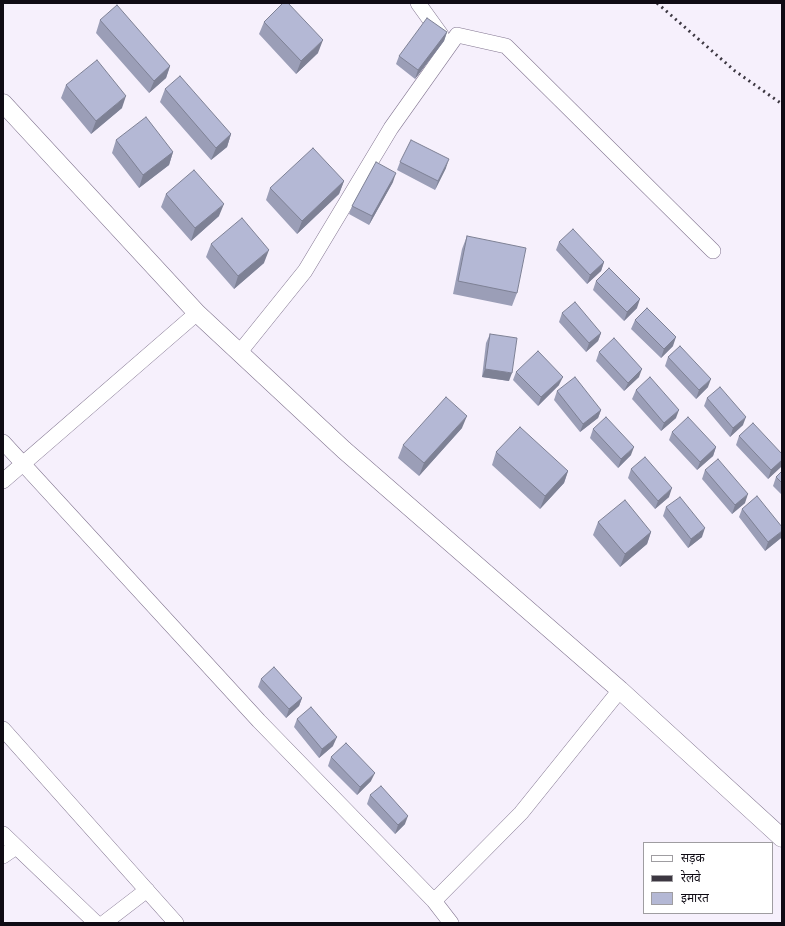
<!DOCTYPE html>
<meta charset="utf-8">
<style>
body{margin:0}
#map{position:relative;width:785px;height:926px;overflow:hidden;background:#f6f0fc;font-family:Commissioner,"Noto Sans Devanagari",sans-serif}
canvas{display:block}
.frame{position:absolute;inset:0;border:4px solid #0f0b14;pointer-events:none}
.legend{position:absolute;left:643px;top:842px;width:130px;height:72px;box-sizing:border-box;background:#fff;border:1px solid #9f9da1;margin:0;padding:5px 7px;list-style:none;font-size:12px;color:#0f0b14}
.legend li{display:flex;align-items:center;gap:8px;height:20px}
.legend b{width:20px;border:1px solid #9f9da1}
</style>
<div id="map">
<canvas width="785" height="926"></canvas>
<div class="frame"></div>
<ul class="legend">
<li><b style="height:5px;background:#fff"></b>सड़क</li>
<li><b style="height:5px;background:#3c3741"></b>रेलवे</li>
<li><b style="height:11px;background:#b4b8d5"></b>इमारत</li>
</ul>
</div>
<script>
const g = document.querySelector('canvas').getContext('2d');
g.lineJoin = 'round';
function poly(rows) {
  const path = new Path2D();
  for (const r of rows) {
    path.moveTo(r[0], r[1]);
    for (let i = 2; i < r.length; i += 2) path.lineTo(r[i], r[i + 1]);
  }
  return path;
}
function trace(path, color, width, dash) {
  g.strokeStyle = color;
  g.lineWidth = width;
  g.lineCap = dash ? 'butt' : 'round';
  g.setLineDash(dash || []);
  g.stroke(path);
}
function fill(path, color) {
  g.fillStyle = color;
  g.fill(path, 'evenodd');
}
const minor = poly([
 [418,3,441,35],
 [239,353,305,271,391,128,457,35,506,46,713,251],
 [3,442,259,721,434,901,451,923],
 [3,481,197,313],
 [3,729,176,923],
 [3,834,96,923],
 [3,856,16,847],
 [434,901,521,813,620,690],
 [104,923,147,890]
]);
const tertiary = poly([
 [3,103,197,313,344,450,620,690,782,838]
]);
trace(minor, '#837691', 16);
trace(tertiary, '#837691', 19);
trace(minor, '#fff', 15);
trace(tertiary, '#fff', 18);
trace(poly([
 [657,3,735,71,782,104]
]), '#3c3741', 3, [2, 4]);
fill(poly([
 [100,20,170,66,166,78,149,93,96,33],
 [264,22,318,53,296,74,259,34],
 [447,32,444,41,415,79,396,64,399,56],
 [66,85,122,108,91,134,61,98],
 [165,89,231,134,227,147,211,160,160,102],
 [116,140,173,152,169,165,139,188,112,153],
 [400,162,446,168,435,190,397,170],
 [344,181,339,194,297,234,266,200,270,188],
 [393,182,369,225,349,214,352,206],
 [166,194,219,216,191,241,161,207],
 [467,236,517,293,512,306,453,294,462,249],
 [559,242,604,262,601,271,587,284,556,250],
 [211,244,264,263,234,289,206,257],
 [596,281,637,308,624,321,593,290],
 [562,313,601,333,598,341,586,352,559,322],
 [635,320,673,346,661,358,631,329],
 [490,334,509,381,482,377,486,343],
 [599,352,639,377,624,391,596,361],
 [668,357,708,387,696,399,665,366],
 [516,372,559,385,538,406,513,380],
 [636,390,676,418,661,431,632,399],
 [557,391,601,410,598,418,580,432,554,400],
 [707,398,743,425,730,437,704,406],
 [462,428,419,476,398,458,403,445],
 [593,429,631,455,618,468,590,438],
 [672,432,716,447,713,456,697,470,669,440],
 [739,436,782,454,782,466,768,479,736,445],
 [496,452,568,471,564,483,540,509,492,465],
 [631,469,669,497,655,509,628,478],
 [705,470,745,503,732,514,702,479],
 [782,471,782,495,773,486,776,477],
 [666,507,702,537,688,548,663,516],
 [742,509,781,538,765,551,739,517],
 [598,522,651,532,647,544,620,567,593,535],
 [261,679,302,698,299,706,286,718,258,687],
 [297,719,333,746,319,758,294,727],
 [331,757,371,781,357,795,328,766],
 [370,795,405,824,395,834,367,804]
]), '#9b9eb7');
fill(poly([
 [447,32,444,41,415,79,418,70],
 [323,40,318,53,296,74,301,61],
 [170,66,166,78,149,93,154,81],
 [126,96,122,108,91,134,96,121],
 [231,134,227,147,211,160,216,148],
 [173,152,169,165,139,188,143,175],
 [449,159,446,168,435,190,438,181],
 [396,173,393,182,369,225,372,216],
 [344,181,339,194,297,234,302,221],
 [224,204,219,216,191,241,195,228],
 [269,250,264,263,234,289,238,276],
 [604,262,601,271,587,284,590,275],
 [640,299,637,308,624,321,627,312],
 [601,333,598,341,586,352,589,343],
 [676,337,673,346,661,358,664,349],
 [485,369,512,373,509,381,482,377],
 [642,369,639,377,624,391,628,383],
 [563,377,559,385,538,406,541,397],
 [711,379,708,387,696,399,699,390],
 [601,410,598,418,580,432,583,424],
 [679,410,676,418,661,431,664,423],
 [467,416,462,428,419,476,424,463],
 [746,417,743,425,730,437,733,428],
 [634,447,631,455,618,468,621,459],
 [716,447,713,456,697,470,700,462],
 [782,460,782,466,768,479,771,470],
 [568,471,564,483,540,509,545,496],
 [672,488,669,497,655,509,658,501],
 [748,494,745,503,732,514,735,505],
 [705,528,702,537,688,548,691,539],
 [782,531,782,536,781,538,765,551,768,542],
 [651,532,647,544,620,567,625,554],
 [302,698,299,706,286,718,289,709],
 [337,737,333,746,319,758,322,749],
 [375,773,371,781,357,795,360,787],
 [408,816,405,824,395,834,398,825]
]), '#7e8195');
const building = poly([
 [283,3,288,3,323,40,301,61,264,22,283,3],
 [117,5,170,66,154,81,100,20,117,5],
 [427,18,447,32,418,70,399,56,427,18],
 [97,60,126,96,96,121,66,85,97,60],
 [180,76,231,134,216,148,165,89,180,76],
 [146,117,173,152,143,175,116,140,146,117],
 [411,140,449,159,438,181,400,162,411,140],
 [313,148,344,181,302,221,270,188,313,148],
 [376,162,396,173,372,216,352,206,376,162],
 [194,170,224,204,195,228,166,194,194,170],
 [242,218,269,250,238,276,211,244,242,218],
 [573,229,604,262,590,275,559,242,573,229],
 [467,236,526,248,517,293,458,281,467,236],
 [609,268,640,299,627,312,596,281,609,268],
 [575,302,601,333,589,343,562,313,575,302],
 [647,308,676,337,664,349,635,320,647,308],
 [490,334,517,338,512,373,485,369,490,334],
 [614,338,642,369,628,383,599,352,614,338],
 [680,346,711,379,699,390,668,357,680,346],
 [538,351,563,377,541,397,516,372,538,351],
 [575,377,601,410,583,424,557,391,575,377],
 [650,377,679,410,664,423,636,390,650,377],
 [720,387,746,417,733,428,707,398,720,387],
 [446,397,467,416,424,463,403,445,446,397],
 [606,417,634,447,621,459,593,429,606,417],
 [688,417,716,447,700,462,672,432,688,417],
 [753,423,782,454,782,460,771,470,739,436,753,423],
 [520,427,568,471,545,496,496,452,520,427],
 [645,457,672,488,658,501,631,469,645,457],
 [718,459,748,494,735,505,705,470,718,459],
 [782,471,782,483,776,477,782,471],
 [757,496,782,527,782,531,768,542,742,509,757,496],
 [680,497,705,528,691,539,666,507,680,497],
 [625,500,651,532,625,554,598,522,625,500],
 [274,667,302,698,289,709,261,679,274,667],
 [311,707,337,737,322,749,297,719,311,707],
 [346,743,375,773,360,787,331,757,346,743],
 [381,786,408,816,398,825,370,795,381,786]
]);
fill(building, '#b4b8d5');
trace(building, '#7e8195', 1);
</script>
